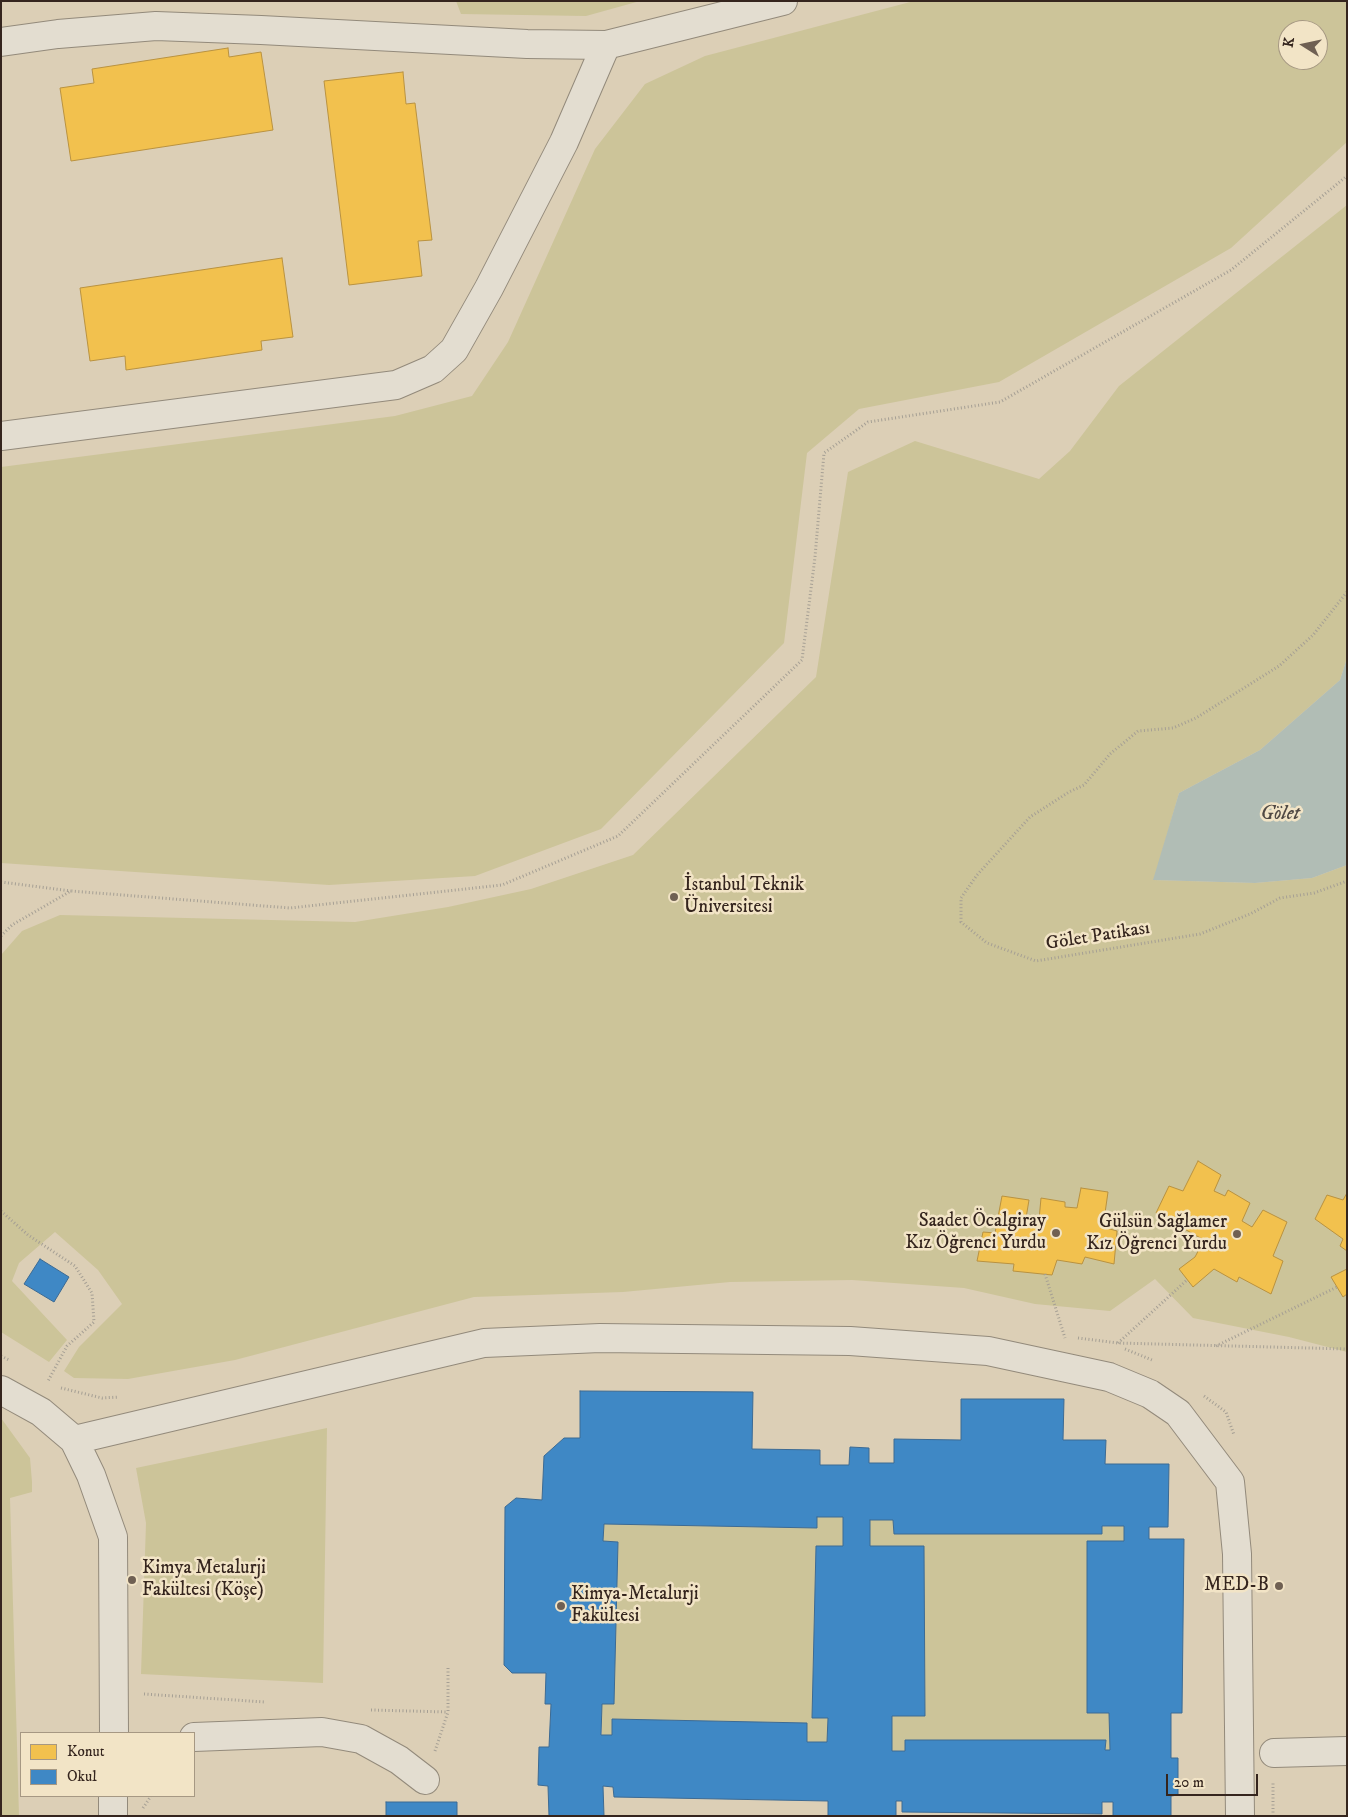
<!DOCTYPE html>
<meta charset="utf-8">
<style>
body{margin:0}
#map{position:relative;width:1348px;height:1817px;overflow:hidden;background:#dccfb6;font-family:"IM FELL DW Pica",serif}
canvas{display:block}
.frame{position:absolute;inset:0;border:2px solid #35251e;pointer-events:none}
.legend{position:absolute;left:20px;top:1732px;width:175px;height:65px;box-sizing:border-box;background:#f2e4c6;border:1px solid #a69883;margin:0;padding:6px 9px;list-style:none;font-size:15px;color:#35251e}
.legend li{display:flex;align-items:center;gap:10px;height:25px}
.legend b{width:25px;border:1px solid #a69883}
.north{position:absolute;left:1278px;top:20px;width:50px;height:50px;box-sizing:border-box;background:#f2e4c6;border:1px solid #a69883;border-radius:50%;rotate:280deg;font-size:14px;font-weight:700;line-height:20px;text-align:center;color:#35251e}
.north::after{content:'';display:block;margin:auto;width:18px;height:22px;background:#6f6053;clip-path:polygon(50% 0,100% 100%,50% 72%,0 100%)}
.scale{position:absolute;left:1166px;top:1774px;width:92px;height:22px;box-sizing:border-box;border:2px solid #35251e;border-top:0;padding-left:6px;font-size:15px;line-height:18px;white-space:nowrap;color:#35251e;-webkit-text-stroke:4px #f2e4c6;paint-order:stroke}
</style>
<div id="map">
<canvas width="1348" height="1817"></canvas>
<div class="frame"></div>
<ul class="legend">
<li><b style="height:14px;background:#f2c14e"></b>Konut</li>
<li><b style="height:14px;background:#3f88c5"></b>Okul</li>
</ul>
<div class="north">K</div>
<div class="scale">20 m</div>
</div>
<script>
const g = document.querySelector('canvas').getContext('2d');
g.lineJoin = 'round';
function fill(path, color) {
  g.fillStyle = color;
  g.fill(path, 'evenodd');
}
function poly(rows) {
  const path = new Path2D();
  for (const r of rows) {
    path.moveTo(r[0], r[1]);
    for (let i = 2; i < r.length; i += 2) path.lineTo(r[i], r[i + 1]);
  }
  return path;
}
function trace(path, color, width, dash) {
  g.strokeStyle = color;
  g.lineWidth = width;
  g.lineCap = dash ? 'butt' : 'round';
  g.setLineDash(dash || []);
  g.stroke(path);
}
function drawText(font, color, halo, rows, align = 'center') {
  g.font = font + ' "IM FELL DW Pica",serif';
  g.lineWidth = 5;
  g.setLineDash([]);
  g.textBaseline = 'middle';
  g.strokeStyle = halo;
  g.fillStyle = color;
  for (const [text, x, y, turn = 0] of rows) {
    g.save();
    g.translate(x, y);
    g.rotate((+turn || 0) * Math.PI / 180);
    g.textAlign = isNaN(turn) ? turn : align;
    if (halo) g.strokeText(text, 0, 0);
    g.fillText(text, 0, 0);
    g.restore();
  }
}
fill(poly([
 [456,1,640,1,586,16,461,14],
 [914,1,1347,1,1347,142,1231,248,999,382,859,409,807,453,784,643,601,829,475,876,329,885,1,863,1,467,395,416,472,396,508,342,595,149,645,84,705,56],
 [1288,30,1318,30,1318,60,1288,60],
 [1347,205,1347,658,1340,680,1260,750,1179,793,1154,880,1255,883,1312,878,1347,865,1347,1352,1289,1337,1193,1318,1155,1279,1110,1311,1035,1304,964,1288,852,1280,730,1282,623,1292,474,1297,235,1360,128,1379,74,1378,64,1371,79,1347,122,1304,98,1270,55,1232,19,1263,12,1281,67,1340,49,1362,1,1332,1,955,22,931,60,915,355,922,448,907,531,889,633,855,816,677,848,472,915,441,1039,479,1070,451,1119,386],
 [1,1418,30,1458,32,1482,32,1492,10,1498,19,1816,1,1816],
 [327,1428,323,1683,141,1674,146,1523,136,1468],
 [817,1517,843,1517,843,1546,816,1546,812,1718,828,1718,827,1742,807,1742,807,1723,613,1719,612,1735,602,1735,602,1704,614,1704,618,1542,603,1541,604,1524,816,1528],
 [870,1520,893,1520,894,1534,1124,1526,1124,1541,1087,1541,1087,1713,1109,1713,1110,1750,1105,1750,1106,1741,892,1751,892,1716,925,1715,924,1546,870,1546]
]), '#ccc499');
fill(poly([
 [1347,658,1347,865,1312,878,1255,883,1153,880,1179,793,1260,750,1340,680]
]), '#b1bdb5');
const homes = poly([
 [228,48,229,57,261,52,273,130,71,161,60,88,94,83,92,69,228,48],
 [403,72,406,104,415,103,432,240,418,241,422,276,349,285,324,81,403,72],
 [282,258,293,337,261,341,262,350,126,370,125,356,90,361,80,288,282,258],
 [1198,1161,1221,1175,1214,1191,1225,1196,1228,1190,1250,1203,1242,1221,1252,1227,1263,1210,1287,1222,1273,1256,1283,1261,1271,1294,1239,1277,1237,1282,1214,1269,1193,1287,1179,1269,1195,1257,1204,1240,1156,1213,1169,1186,1183,1191,1198,1161],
 [1081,1188,1108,1192,1103,1227,1117,1231,1114,1264,1085,1257,1082,1264,1057,1260,1052,1275,1013,1271,1014,1264,977,1261,983,1232,995,1233,1002,1196,1029,1200,1026,1218,1039,1220,1041,1198,1065,1202,1065,1207,1077,1208,1081,1188],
 [1347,1193,1347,1251,1340,1246,1343,1239,1315,1219,1327,1195,1343,1200,1347,1193],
 [1347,1269,1347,1294,1343,1297,1331,1277,1347,1269]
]);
fill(homes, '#f2c14e');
trace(homes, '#b99240', 1);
const schools = poly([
 [40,1259,69,1277,54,1302,24,1284,40,1259],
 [580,1391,753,1392,752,1449,820,1450,820,1465,849,1465,850,1447,869,1448,869,1463,894,1463,894,1439,961,1440,961,1399,1064,1399,1063,1440,1106,1440,1105,1464,1169,1464,1168,1527,1149,1527,1149,1539,1184,1539,1182,1713,1171,1713,1171,1758,1178,1758,1178,1795,1171,1796,1171,1816,1113,1816,1113,1802,1102,1802,1102,1814,902,1812,902,1801,896,1801,896,1816,828,1816,828,1801,614,1797,613,1787,603,1786,604,1816,549,1816,548,1786,538,1785,539,1747,549,1747,551,1704,545,1704,546,1673,512,1673,504,1665,505,1507,516,1498,542,1500,544,1456,564,1438,580,1438,580,1391],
 [817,1517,843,1517,843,1546,816,1546,812,1718,828,1718,827,1742,807,1742,807,1723,612,1719,612,1735,601,1735,602,1704,614,1704,618,1542,603,1541,604,1524,817,1528,817,1517],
 [870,1520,893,1520,894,1534,1102,1534,1102,1526,1124,1526,1124,1541,1087,1541,1087,1713,1109,1713,1110,1750,1105,1750,1106,1740,905,1740,905,1751,892,1751,892,1716,925,1716,924,1546,870,1546,870,1520],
 [386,1802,457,1802,457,1816,386,1816,386,1802]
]);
fill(schools, '#3f88c5');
trace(schools, '#3c6a93', 1);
const minor = poly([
 [1,42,58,34,156,26,261,30,527,44,606,45,783,1],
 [1,436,396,385,433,369,454,350,489,288,564,142,606,45],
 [1,1390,41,1412,74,1440,91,1475,113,1537,114,1733],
 [74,1440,484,1343,600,1338,850,1341,988,1351,1109,1377,1150,1394,1178,1413,1230,1482,1237,1554,1240,1816],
 [194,1737,322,1732,361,1739,399,1760,425,1780],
 [1274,1753,1347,1751],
 [113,1816,113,1796]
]);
trace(minor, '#938a7b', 30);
trace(poly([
 [1347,592,1313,635,1279,666,1196,718,1173,728,1138,731,1110,754,1084,785,1069,792,1030,817,977,875,961,898,961,922,987,943,1036,961,1200,934,1250,914,1280,898,1314,893,1347,881],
 [1,882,71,891],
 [1,936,12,925,71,891,290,908,502,885,618,836,802,660,815,557,824,453,868,422,1000,402,1231,270,1347,176],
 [1,1211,28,1235,75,1266,92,1293,94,1322,67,1346,48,1381],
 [1045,1274,1065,1338],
 [1078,1338,1118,1343,1347,1349],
 [1118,1343,1187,1280],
 [1216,1346,1337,1287],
 [1125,1349,1152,1360],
 [1,1356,9,1360],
 [61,1388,102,1398,119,1397],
 [1204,1396,1226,1412,1234,1435],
 [144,1694,265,1702],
 [371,1710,448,1712],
 [435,1751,448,1712,448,1666],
 [143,1808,151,1796],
 [1273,1816,1273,1782]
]), '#a59f94', 3, [1, 2.5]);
trace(minor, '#e3ddd0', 28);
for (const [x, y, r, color] of [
 [674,897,5,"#6f6053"],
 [1056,1233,5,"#6f6053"],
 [1237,1234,5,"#6f6053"],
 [132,1580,5,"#6f6053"],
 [1279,1586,5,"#6f6053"],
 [561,1606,5,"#6f6053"]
]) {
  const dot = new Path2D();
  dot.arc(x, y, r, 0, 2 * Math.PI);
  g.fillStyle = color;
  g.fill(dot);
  trace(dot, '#f2e4c6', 2);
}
drawText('19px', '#35251e', '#f2e4c6', [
 ["İstanbul Teknik",684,886],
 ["Üniversitesi",684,908],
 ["Saadet Öcalgiray",1046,1222,"right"],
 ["Kız Öğrenci Yurdu",1046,1244,"right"],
 ["Gülsün Sağlamer",1227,1223,"right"],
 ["Kız Öğrenci Yurdu",1227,1245,"right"],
 ["Kimya Metalurji",142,1569],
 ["Fakültesi (Köşe)",142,1591],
 ["MED-B",1269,1586,"right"],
 ["Kimya-Metalurji",571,1595],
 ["Fakültesi",571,1617]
], 'left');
drawText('19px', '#35251e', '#f2e4c6', [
 ["Gölet Patikası",1098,937,-9]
]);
drawText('italic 20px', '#504944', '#f2e4c6', [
 ["Gölet",1280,815]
]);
</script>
